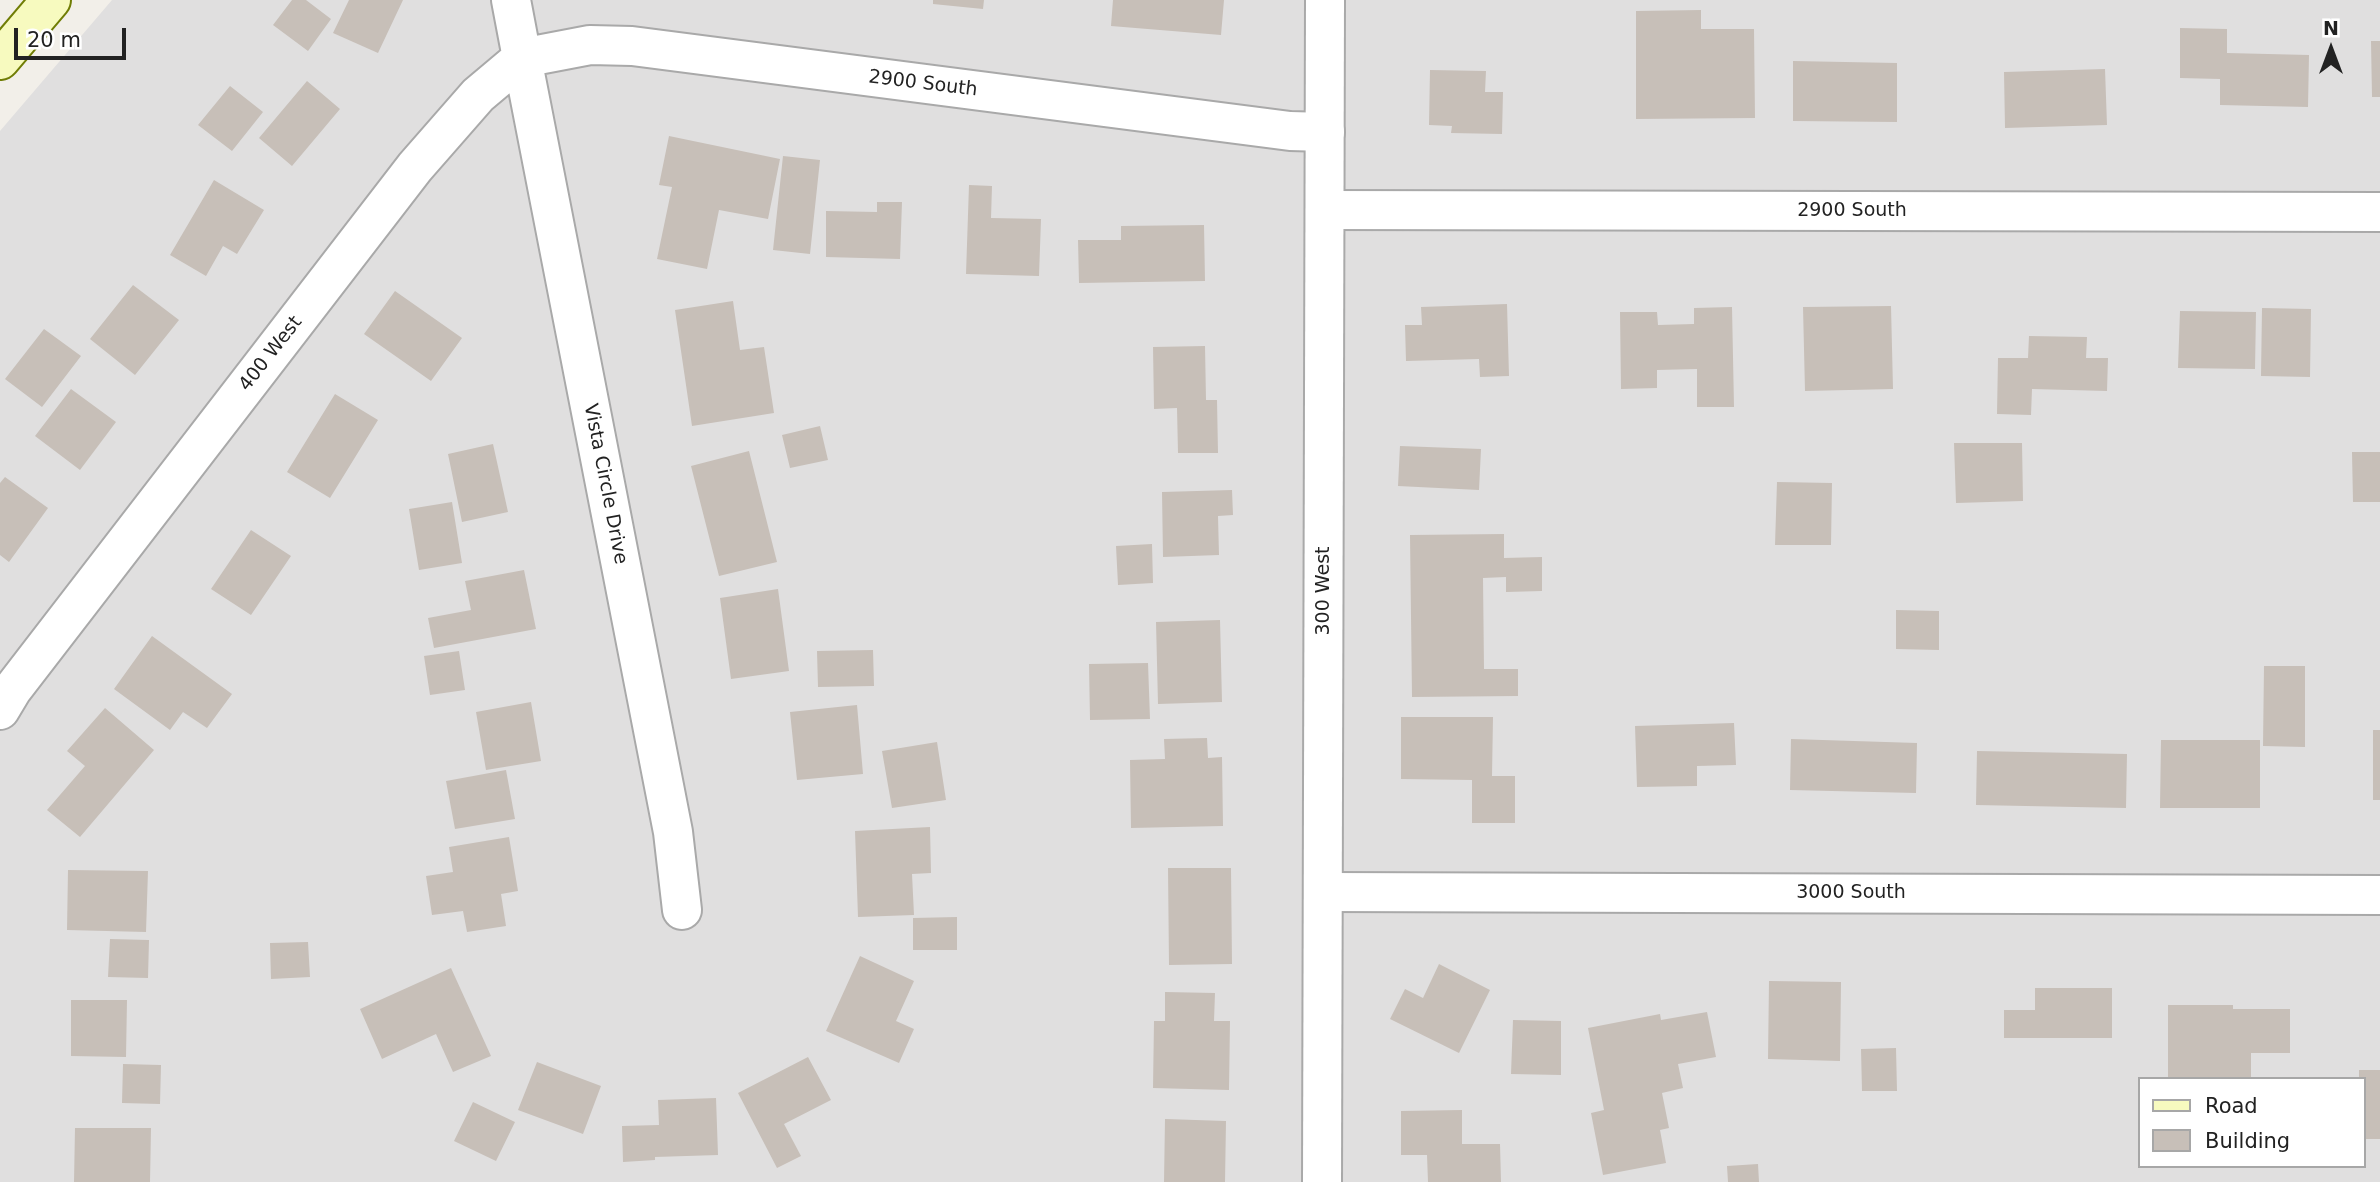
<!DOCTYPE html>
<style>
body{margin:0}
#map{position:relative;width:2380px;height:1182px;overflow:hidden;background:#f2efe9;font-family:"DejaVu Sans",sans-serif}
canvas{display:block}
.legend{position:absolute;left:2138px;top:1077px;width:228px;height:91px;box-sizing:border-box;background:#fff;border:2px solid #a7a7a7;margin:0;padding:9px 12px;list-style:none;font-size:21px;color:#222}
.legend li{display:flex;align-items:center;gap:14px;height:35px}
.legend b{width:35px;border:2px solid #a7a7a7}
.north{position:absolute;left:2296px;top:14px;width:70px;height:70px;-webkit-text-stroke:5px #fff;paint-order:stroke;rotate:0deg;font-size:19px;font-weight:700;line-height:28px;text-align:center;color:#222}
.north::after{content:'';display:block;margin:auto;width:24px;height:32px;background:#222;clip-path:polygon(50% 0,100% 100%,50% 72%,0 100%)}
.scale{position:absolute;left:14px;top:28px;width:112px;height:32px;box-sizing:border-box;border:4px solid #222;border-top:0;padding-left:9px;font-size:21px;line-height:24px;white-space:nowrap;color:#222;-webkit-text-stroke:5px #fff;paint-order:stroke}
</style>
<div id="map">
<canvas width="2380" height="1182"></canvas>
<ul class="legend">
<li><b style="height:9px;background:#f7fabf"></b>Road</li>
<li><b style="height:19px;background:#c7bfb8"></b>Building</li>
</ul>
<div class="north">N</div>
<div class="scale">20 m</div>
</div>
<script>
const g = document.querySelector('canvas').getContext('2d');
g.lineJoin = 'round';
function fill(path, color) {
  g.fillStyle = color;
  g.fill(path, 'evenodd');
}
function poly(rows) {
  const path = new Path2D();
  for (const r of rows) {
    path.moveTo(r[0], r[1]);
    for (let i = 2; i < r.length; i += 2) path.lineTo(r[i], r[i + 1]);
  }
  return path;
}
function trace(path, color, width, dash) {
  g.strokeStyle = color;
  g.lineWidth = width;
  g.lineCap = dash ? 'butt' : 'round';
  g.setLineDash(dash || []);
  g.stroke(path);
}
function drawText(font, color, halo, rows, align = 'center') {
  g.font = font + ' "DejaVu Sans",sans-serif';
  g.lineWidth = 6;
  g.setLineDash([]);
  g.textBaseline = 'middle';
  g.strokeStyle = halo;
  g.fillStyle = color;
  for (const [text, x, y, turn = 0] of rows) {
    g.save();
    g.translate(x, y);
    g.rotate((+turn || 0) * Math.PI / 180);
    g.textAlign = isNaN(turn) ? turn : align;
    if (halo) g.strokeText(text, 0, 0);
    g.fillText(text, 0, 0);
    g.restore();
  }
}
fill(poly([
 [112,0,2380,0,2380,1182,0,1182,0,131],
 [2140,1079,2364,1079,2364,1166,2140,1166]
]), '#e0dfdf');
fill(poly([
 [292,0,306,0,331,19,308,51,273,25],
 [349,0,403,0,378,53,333,33],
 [933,0,984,0,983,9,933,4],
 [1113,0,1224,0,1221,35,1111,26],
 [1701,10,1701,29,1754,29,1755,118,1636,119,1636,11],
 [2180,28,2227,29,2227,53,2309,55,2308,107,2220,105,2220,79,2180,78],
 [2371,41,2380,41,2380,97,2372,97],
 [1793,61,1897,63,1897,122,1793,121],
 [2105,69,2107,125,2005,128,2004,72],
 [1430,70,1486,71,1485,92,1503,92,1502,134,1451,133,1452,126,1429,125],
 [307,81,340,109,292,166,259,138],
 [230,86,263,112,232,151,198,125],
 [669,136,780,159,768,219,719,210,707,269,657,259,672,187,659,185],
 [783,156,820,160,810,254,773,250],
 [214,180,264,210,237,254,223,246,206,276,170,255],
 [969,185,992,186,991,218,1041,219,1039,276,966,274],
 [877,202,902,202,900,259,826,257,826,211,877,212],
 [1204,225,1205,281,1079,283,1078,240,1121,240,1121,226],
 [133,285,179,320,135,375,90,339],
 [395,291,462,338,431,381,364,334],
 [733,301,740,350,764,347,774,413,692,426,675,310],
 [1507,304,1509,376,1480,377,1479,359,1406,361,1405,325,1422,325,1421,307],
 [1891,306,1893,389,1805,391,1803,307],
 [1732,307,1734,407,1697,407,1697,369,1657,370,1657,388,1621,389,1620,312,1657,312,1658,325,1694,324,1694,308],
 [2262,308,2311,309,2310,377,2261,376],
 [2180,311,2256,312,2255,369,2178,368],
 [44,329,81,356,42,407,5,379],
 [2029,336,2087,337,2086,358,2108,358,2107,391,2032,389,2031,415,1997,414,1998,358,2028,358],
 [1205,346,1206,400,1217,400,1218,453,1178,453,1177,408,1154,409,1153,347],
 [71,389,116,422,80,470,35,436],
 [335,394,378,420,330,498,287,472],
 [820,426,828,460,790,468,782,435],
 [1954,443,2022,443,2023,501,1956,503],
 [493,444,508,512,462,522,448,454],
 [1400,446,1481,449,1479,490,1398,486],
 [749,451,777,562,719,576,691,466],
 [2352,452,2380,452,2380,502,2353,502],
 [5,477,48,508,9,562,0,555,0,483],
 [1777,482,1832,483,1831,545,1775,545],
 [1232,490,1233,515,1218,516,1219,555,1163,557,1162,492],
 [452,502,462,563,419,570,409,509],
 [251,530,291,556,251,615,211,589],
 [1504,534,1504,558,1542,557,1542,591,1506,592,1506,577,1483,578,1484,669,1518,669,1518,696,1412,697,1410,535],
 [1152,544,1153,583,1118,585,1116,546],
 [524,570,536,629,434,648,428,618,471,610,465,581],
 [778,589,789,671,731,679,720,598],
 [1896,610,1939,611,1939,650,1896,649],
 [1220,620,1222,702,1158,704,1156,622],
 [152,636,232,694,207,728,183,712,170,730,114,689],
 [873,650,874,686,818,687,817,651],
 [459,651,465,690,430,695,424,656],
 [1148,663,1150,719,1090,720,1089,664],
 [2264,666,2305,666,2305,747,2263,746],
 [531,702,541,761,486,770,476,712],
 [857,705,863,774,797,780,790,712],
 [105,708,154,750,80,837,47,810,85,766,67,751],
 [1401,717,1493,717,1492,776,1515,776,1515,823,1472,823,1472,780,1401,779],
 [1734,723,1736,765,1697,766,1697,786,1637,787,1635,726],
 [2373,730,2380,730,2380,800,2373,800],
 [1207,738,1208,758,1222,757,1223,826,1131,828,1130,760,1165,759,1164,739],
 [1791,739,1917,743,1916,793,1790,790],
 [2161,740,2260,740,2260,808,2160,808],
 [937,742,946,800,892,808,882,751],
 [1977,751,2127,754,2126,808,1976,805],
 [506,770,515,819,455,829,446,781],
 [930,827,931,873,912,874,914,915,858,917,855,831],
 [509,837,518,891,501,894,506,926,467,932,463,911,432,915,426,876,453,872,449,847],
 [1168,868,1231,868,1232,964,1169,965],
 [68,870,148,871,146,932,67,930],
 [957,917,957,950,913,950,913,918],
 [110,939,149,940,148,978,108,977],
 [308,942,310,977,271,979,270,943],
 [860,956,914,981,896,1021,914,1029,899,1063,826,1031],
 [1439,964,1490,990,1459,1053,1390,1019,1405,989,1423,998],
 [451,968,491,1056,453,1072,436,1034,382,1059,360,1009],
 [1769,981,1841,982,1840,1061,1768,1059],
 [2035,988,2112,988,2112,1038,2004,1038,2004,1010,2035,1010],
 [1165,992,1215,993,1214,1021,1230,1021,1229,1090,1153,1088,1154,1021,1165,1021],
 [71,1000,127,1000,126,1057,71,1056],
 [2168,1005,2233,1005,2233,1009,2290,1009,2290,1053,2251,1053,2251,1079,2168,1079],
 [1707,1012,1716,1057,1678,1064,1683,1088,1662,1093,1669,1128,1660,1130,1666,1163,1603,1175,1591,1113,1604,1110,1588,1028,1660,1014,1661,1020],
 [1513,1020,1561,1021,1561,1075,1511,1074],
 [1896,1048,1897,1091,1862,1091,1861,1049],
 [808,1057,831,1100,784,1124,801,1156,777,1168,738,1093],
 [537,1062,601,1086,583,1134,518,1110],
 [123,1064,161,1065,160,1104,122,1103],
 [2359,1070,2380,1070,2380,1139,2364,1139,2364,1079,2359,1079],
 [716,1098,718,1155,655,1157,655,1160,623,1162,622,1126,659,1125,658,1100],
 [473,1102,515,1122,496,1161,454,1141],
 [1462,1110,1462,1144,1500,1144,1501,1182,1428,1182,1427,1155,1401,1155,1401,1111],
 [1165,1119,1226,1121,1225,1182,1164,1182],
 [75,1128,151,1128,150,1182,74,1182],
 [1758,1164,1759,1182,1728,1182,1727,1166]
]), '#c7bfb8');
const minor = poly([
 [1325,210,2380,212],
 [0,710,12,690,415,167,478,95,522,58,511,0],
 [1323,892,2380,895],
 [682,910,673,832,522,58,590,45,632,46,1290,131,1325,132]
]);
const tertiary = poly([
 [1322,1182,1325,0]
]);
const secondary = poly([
 [0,60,51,0]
]);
trace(minor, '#a9a9a9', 42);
trace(tertiary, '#a9a9a9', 42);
trace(secondary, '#707d05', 42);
trace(minor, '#fff', 38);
trace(tertiary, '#fff', 38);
trace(secondary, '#f7fabf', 38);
drawText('19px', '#222', '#fff', [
 ["2900 South",923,84,7],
 ["2900 South",1852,211],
 ["400 West",271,354,-52],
 ["Vista Circle Drive",605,484,79],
 ["300 West",1324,591,-90],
 ["3000 South",1851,893]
]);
</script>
